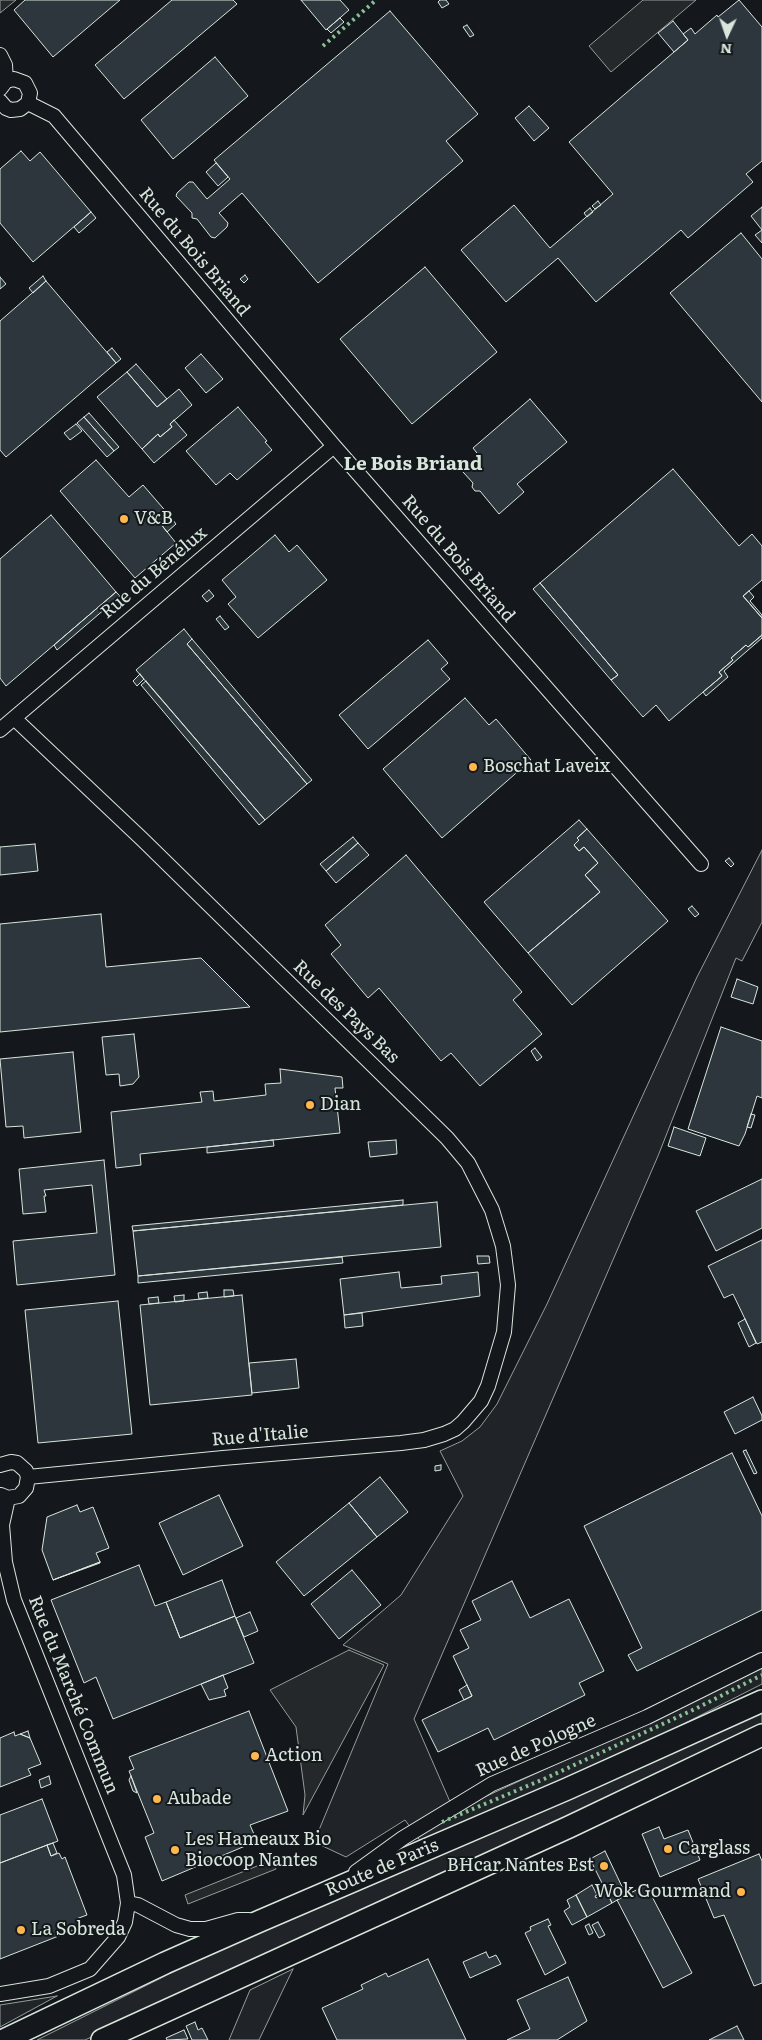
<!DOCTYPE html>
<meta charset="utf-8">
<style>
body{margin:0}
#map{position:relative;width:762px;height:2040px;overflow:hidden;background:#14181c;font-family:Literata,serif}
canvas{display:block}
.north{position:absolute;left:702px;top:10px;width:50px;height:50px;-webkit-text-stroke:4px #14181c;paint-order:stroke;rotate:183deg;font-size:14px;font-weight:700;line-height:20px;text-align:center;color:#d8e6dc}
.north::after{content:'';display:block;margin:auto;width:18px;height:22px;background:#d8e6dc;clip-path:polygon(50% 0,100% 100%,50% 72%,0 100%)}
</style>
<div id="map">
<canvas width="762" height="2040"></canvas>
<div class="north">N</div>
</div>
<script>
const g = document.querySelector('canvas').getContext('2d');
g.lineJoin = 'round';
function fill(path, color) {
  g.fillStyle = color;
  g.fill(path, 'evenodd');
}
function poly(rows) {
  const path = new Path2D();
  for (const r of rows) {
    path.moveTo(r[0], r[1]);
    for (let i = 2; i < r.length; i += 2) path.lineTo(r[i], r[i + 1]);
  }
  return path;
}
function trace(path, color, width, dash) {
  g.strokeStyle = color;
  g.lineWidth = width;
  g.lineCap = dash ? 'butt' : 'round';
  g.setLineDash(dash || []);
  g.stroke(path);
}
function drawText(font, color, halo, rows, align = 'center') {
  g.font = font + ' Literata,serif';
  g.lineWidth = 4;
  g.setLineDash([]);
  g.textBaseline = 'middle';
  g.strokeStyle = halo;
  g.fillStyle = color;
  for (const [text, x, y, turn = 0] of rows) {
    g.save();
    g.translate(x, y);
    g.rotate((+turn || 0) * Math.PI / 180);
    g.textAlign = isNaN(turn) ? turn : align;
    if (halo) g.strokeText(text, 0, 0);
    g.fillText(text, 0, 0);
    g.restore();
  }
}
const green = poly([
 [762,850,762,922,742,961,736,958,658,1156,414,1719,454,1811,659,1717,762,1664,762,1684,652,1740,421,1842,405,1820,346,1857,314,1842,388,1664,343,1645,401,1595,463,1496,440,1451,462,1441,480,1427,497,1404,547,1304,697,977,762,850],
 [762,1710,762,1725,716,1748,85,2040,37,2040,237,1940,762,1710],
 [293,1969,259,2040,229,2040,250,1990,293,1969],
 [57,1996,0,2027,0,2005,57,1996]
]);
fill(green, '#202428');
trace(green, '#939e99', 1);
const parking = poly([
 [0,0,16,0,0,13,0,0],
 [643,0,696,0,611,72,589,46,643,0],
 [349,1650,384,1665,303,1815,305,1795,296,1727,270,1690,349,1650],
 [272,1860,276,1869,188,1904,185,1895,272,1860]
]);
fill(parking, '#24282b');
trace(parking, '#939e99', 1);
const building = poly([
 [25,0,120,0,53,57,14,10,25,0],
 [172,0,233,0,237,4,124,99,95,65,172,0],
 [301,0,340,0,349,10,326,30,301,0],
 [440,0,446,0,449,4,442,8,438,2,440,0],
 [739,0,762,27,762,161,746,174,753,182,688,238,681,230,596,302,558,258,506,302,461,250,514,205,550,248,613,194,569,142,688,40,683,34,691,28,695,34,717,15,718,17,739,0],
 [390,11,478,114,446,141,463,161,318,283,242,193,219,213,228,223,227,227,215,238,211,237,197,219,192,218,192,213,176,196,177,193,189,182,193,182,207,199,230,179,214,160,390,11],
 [340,18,344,22,331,33,327,29,340,18],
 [673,21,688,40,674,52,658,33,673,21],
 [467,25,474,35,470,37,463,27,467,25],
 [215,57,248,96,173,159,141,120,215,57],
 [529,106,549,128,534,141,515,118,529,106],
 [21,151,30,161,40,152,91,212,33,262,0,223,0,169,21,151],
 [216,163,228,177,218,186,206,172,216,163],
 [598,201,601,205,595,209,592,206,598,201],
 [762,207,762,243,755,235,762,230,751,216,762,207],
 [590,208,593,212,587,217,584,213,590,208],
 [91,212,96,218,79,233,74,227,91,212],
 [741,233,762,259,762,402,670,293,741,233],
 [425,267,497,352,412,424,340,339,425,267],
 [245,275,248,279,244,283,240,279,245,275],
 [43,276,46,281,33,293,29,288,43,276],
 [0,277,6,284,0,289,0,277],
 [46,281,116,363,6,457,0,450,0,321,46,281],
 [112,348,121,359,116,363,107,352,112,348],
 [201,354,223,379,206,393,185,368,201,354],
 [136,364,167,399,157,407,127,372,136,364],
 [127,372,157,407,179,389,192,405,170,424,172,427,160,437,158,434,142,449,97,397,127,372],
 [530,399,567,442,517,484,524,492,499,514,480,491,475,491,472,487,473,483,463,472,480,457,473,448,530,399],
 [238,407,267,441,265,442,272,450,237,480,230,473,216,485,186,451,238,407],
 [89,413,119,447,114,451,84,417,89,413],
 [84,417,114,451,107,457,77,423,84,417],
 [174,420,187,435,154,463,142,449,158,434,160,437,172,427,170,424,174,420],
 [76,424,82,431,70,440,64,433,76,424],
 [96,460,129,497,143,485,169,515,160,523,176,543,135,578,60,491,96,460],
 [673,469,739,546,752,534,762,546,762,580,743,596,762,618,762,635,748,647,746,645,731,658,733,660,719,672,722,676,669,721,656,705,643,717,611,680,618,675,540,583,673,469],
 [51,515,116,592,6,686,0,678,0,559,51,515],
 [169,515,176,524,167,532,160,523,169,515],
 [275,535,289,552,297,545,327,580,258,638,228,604,236,597,222,580,275,535],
 [540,583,618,675,611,680,533,589,540,583],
 [209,590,214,596,207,602,202,596,209,590],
 [749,591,754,597,750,601,762,615,762,618,743,596,749,591],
 [116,592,120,596,57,650,54,645,116,592],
 [220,616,229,627,225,630,216,619,220,616],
 [184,629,192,639,187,644,307,784,265,820,136,670,184,629],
 [762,635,762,638,724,671,728,677,706,696,703,692,722,676,719,672,733,660,731,658,746,645,748,647,762,635],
 [192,639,312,780,307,784,187,644,192,639],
 [428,640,448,663,441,669,450,679,368,749,339,715,428,640],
 [140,674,144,679,137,686,133,681,140,674],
 [146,681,265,820,259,825,141,685,146,681],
 [465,698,489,725,496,719,531,760,442,838,383,769,465,698],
 [579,820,587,829,577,838,579,840,574,845,579,851,584,847,598,863,585,875,600,892,528,953,484,902,579,820],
 [587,829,668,921,572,1005,528,953,600,892,585,875,598,863,584,847,579,851,574,845,579,840,577,838,587,829],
 [353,837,358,843,326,871,320,864,353,837],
 [358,843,369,855,336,883,326,871,358,843],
 [35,844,38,871,0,875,0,847,35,844],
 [406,855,522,992,513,1000,542,1034,480,1086,451,1053,441,1061,379,988,368,998,331,954,341,945,325,925,406,855],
 [729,858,734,864,731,867,725,861,729,858],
 [692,906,699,914,695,917,688,909,692,906],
 [101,914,106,967,201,958,250,1007,0,1032,0,924,101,914],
 [737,979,758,987,753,1004,731,997,737,979],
 [721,1027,762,1041,762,1098,757,1096,745,1134,739,1146,688,1129,721,1027],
 [134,1034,139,1077,133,1084,120,1086,119,1074,106,1075,102,1037,134,1034],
 [535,1048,542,1057,537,1061,531,1051,535,1048],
 [73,1052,81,1132,24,1138,23,1126,6,1127,0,1059,73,1052],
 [280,1069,342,1077,343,1088,335,1088,340,1133,140,1154,141,1165,116,1168,111,1112,202,1102,200,1092,213,1091,214,1101,266,1095,265,1084,281,1083,280,1069],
 [751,1114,755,1115,751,1128,747,1127,751,1114],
 [674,1127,706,1138,700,1156,668,1146,674,1127],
 [273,1140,274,1146,207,1153,207,1147,273,1140],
 [396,1140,397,1154,370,1157,368,1142,396,1140],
 [104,1160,115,1275,17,1285,13,1241,97,1233,92,1185,44,1190,46,1196,44,1196,46,1212,23,1214,19,1169,104,1160],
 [762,1179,762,1228,716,1251,696,1211,762,1179],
 [403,1200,403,1205,133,1231,132,1226,403,1200],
 [437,1202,441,1247,138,1276,133,1231,437,1202],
 [762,1240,762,1342,757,1344,733,1294,724,1298,708,1266,762,1240],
 [477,1256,489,1256,490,1263,478,1264,477,1256],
 [342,1257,343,1263,138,1283,138,1276,342,1257],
 [399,1272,401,1288,442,1284,441,1276,478,1272,480,1296,344,1315,340,1279,399,1272],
 [224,1290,233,1290,234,1296,224,1297,224,1290],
 [207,1292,208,1298,199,1299,198,1293,207,1292],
 [184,1295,184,1301,175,1302,174,1296,184,1295],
 [242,1295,252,1395,150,1405,140,1305,242,1295],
 [158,1297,159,1303,149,1304,148,1298,158,1297],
 [118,1301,132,1434,38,1443,25,1310,118,1301],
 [362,1313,363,1326,345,1328,344,1315,362,1313],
 [745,1319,756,1343,749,1347,738,1323,745,1319],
 [296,1359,299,1388,252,1393,249,1363,296,1359],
 [753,1397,762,1416,762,1420,735,1434,724,1412,753,1397],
 [746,1450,757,1473,754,1474,743,1451,746,1450],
 [732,1453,762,1516,762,1610,637,1671,628,1655,642,1648,584,1526,732,1453],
 [441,1465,441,1470,435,1471,435,1466,441,1465],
 [380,1477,408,1512,377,1537,349,1503,380,1477],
 [219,1495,243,1546,183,1575,159,1523,219,1495],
 [349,1503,377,1537,304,1596,276,1562,349,1503],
 [77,1505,80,1512,93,1507,109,1548,96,1553,100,1562,53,1580,42,1550,47,1517,77,1505],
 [100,1562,100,1563,53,1580,100,1562],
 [139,1565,155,1606,166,1602,180,1638,235,1616,254,1663,113,1719,96,1677,84,1683,51,1600,139,1565],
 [352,1570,381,1605,339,1639,311,1604,352,1570],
 [222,1580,235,1616,180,1638,166,1602,222,1580],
 [512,1581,530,1618,569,1599,604,1671,579,1683,585,1695,494,1740,488,1728,438,1752,422,1720,472,1696,453,1656,469,1648,460,1630,481,1620,472,1601,512,1581],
 [250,1612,258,1631,244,1637,236,1618,250,1612],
 [223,1675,228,1688,224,1690,226,1696,209,1700,201,1684,223,1675],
 [467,1685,472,1696,464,1700,459,1690,467,1685],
 [249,1711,288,1811,250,1825,257,1841,162,1881,145,1837,154,1833,129,1771,134,1769,129,1757,249,1711],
 [28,1731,30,1738,20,1734,28,1731],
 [14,1732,15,1736,20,1734,30,1738,41,1764,28,1769,31,1775,0,1787,0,1738,14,1732],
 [49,1776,51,1784,41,1788,39,1780,49,1776],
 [131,1776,137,1793,133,1791,129,1780,131,1776],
 [42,1799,58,1841,0,1863,0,1815,42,1799],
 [659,1827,664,1839,688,1830,700,1860,660,1877,642,1834,659,1827],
 [53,1843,57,1853,51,1856,47,1845,53,1843],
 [47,1845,51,1856,59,1853,62,1859,65,1857,87,1915,76,1919,79,1928,0,1959,0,1863,47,1845],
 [605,1851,626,1895,612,1903,590,1859,605,1851],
 [759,1854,762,1861,762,1983,754,1986,724,1915,714,1918,698,1879,759,1854],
 [592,1885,597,1895,595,1896,596,1898,607,1892,612,1903,587,1917,576,1895,592,1885],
 [646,1885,692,1973,663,1988,617,1900,646,1885],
 [576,1895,587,1917,572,1925,564,1911,570,1907,567,1900,576,1895],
 [548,1919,551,1925,548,1926,566,1963,545,1975,525,1933,531,1930,530,1927,548,1919],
 [598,1922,605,1935,599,1938,592,1925,598,1922],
 [589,1924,593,1933,589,1935,585,1926,589,1924],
 [486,1952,489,1958,496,1955,501,1964,470,1978,463,1962,486,1952],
 [428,1959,466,2040,337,2040,322,2008,363,1989,361,1985,386,1973,388,1977,428,1959],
 [568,1977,587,2021,557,2040,507,2040,530,2029,517,2000,568,1977],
 [195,2022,198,2030,202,2028,208,2040,192,2040,186,2026,195,2022],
 [737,2026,744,2040,709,2040,737,2026],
 [184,2030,188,2039,167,2040,166,2038,184,2030]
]);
fill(building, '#2c363c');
trace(building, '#d8e6dc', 1);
const street = poly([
 [0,55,5,65,6,81],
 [0,89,6,81,14,79,25,83,30,93,28,103,20,109,11,110,6,108,0,101],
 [28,103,54,116,334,446,701,864],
 [14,718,143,840,447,1138,468,1163,492,1210,503,1246,508,1285,504,1332,488,1386,481,1401,463,1422,455,1429,444,1434,424,1440,401,1443,223,1458,28,1477],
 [0,730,334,446],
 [0,1465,11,1462,17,1463,26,1471,28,1477,26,1488,19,1496,8,1498,1,1495],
 [356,1872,403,1838,492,1784,647,1717,762,1660],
 [128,1903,138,1905,176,1925,190,1929,206,1929,238,1920,249,1920],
 [0,1994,49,1986,90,1969,118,1937,125,1922,128,1903,124,1875,14,1600,5,1562,2,1525,8,1498]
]);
const primary = poly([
 [4,2040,165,1963,260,1921,567,1789,762,1701],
 [102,2040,569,1827,762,1735]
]);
trace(street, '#d8e6dc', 16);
trace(primary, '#d8e6dc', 24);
trace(street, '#14181c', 14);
trace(primary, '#14181c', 21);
trace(poly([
 [323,46,376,0],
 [442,1822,544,1779,695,1709,762,1675]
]), '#8ac095', 4, [2.5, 4]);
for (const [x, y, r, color] of [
 [124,519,5,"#ffb74d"],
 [473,767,5,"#ffb74d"],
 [310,1105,5,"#ffb74d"],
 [255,1756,5,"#ffb74d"],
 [157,1799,5,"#ffb74d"],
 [668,1849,5,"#ffb74d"],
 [175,1850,5,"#ffb74d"],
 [604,1866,5,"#ffb74d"],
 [741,1892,5,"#ffb74d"],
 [21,1930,5,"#ffb74d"]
]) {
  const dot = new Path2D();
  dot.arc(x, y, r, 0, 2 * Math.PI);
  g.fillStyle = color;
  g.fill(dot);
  trace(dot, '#14181c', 2);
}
drawText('18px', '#d8e6dc', '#14181c', [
 ["Rue du Bois Briand",194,252,50],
 ["Rue du Bois Briand",458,559,49],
 ["Rue du Bénélux",154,573,-40],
 ["Rue des Pays Bas",346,1012,44],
 ["Rue d'Italie",260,1436,-5],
 ["Rue du Marché Commun",73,1695,68],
 ["Rue de Pologne",536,1746,-24],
 ["Route de Paris",382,1868,-23]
]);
drawText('18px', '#d8e6dc', '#14181c', [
 ["V&B",134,519],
 ["Boschat Laveix",483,767],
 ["Dian",320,1105],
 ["Action",265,1756],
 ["Aubade",167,1799],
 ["Les Hameaux Bio",185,1840],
 ["Biocoop Nantes",185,1861],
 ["Carglass",678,1849],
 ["BHcar Nantes Est",594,1866,"right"],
 ["Wok Gourmand",731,1892,"right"],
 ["La Sobreda",31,1930]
], 'left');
drawText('bold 19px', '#d8e6dc', '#14181c', [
 ["Le Bois Briand",413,464]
]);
</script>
